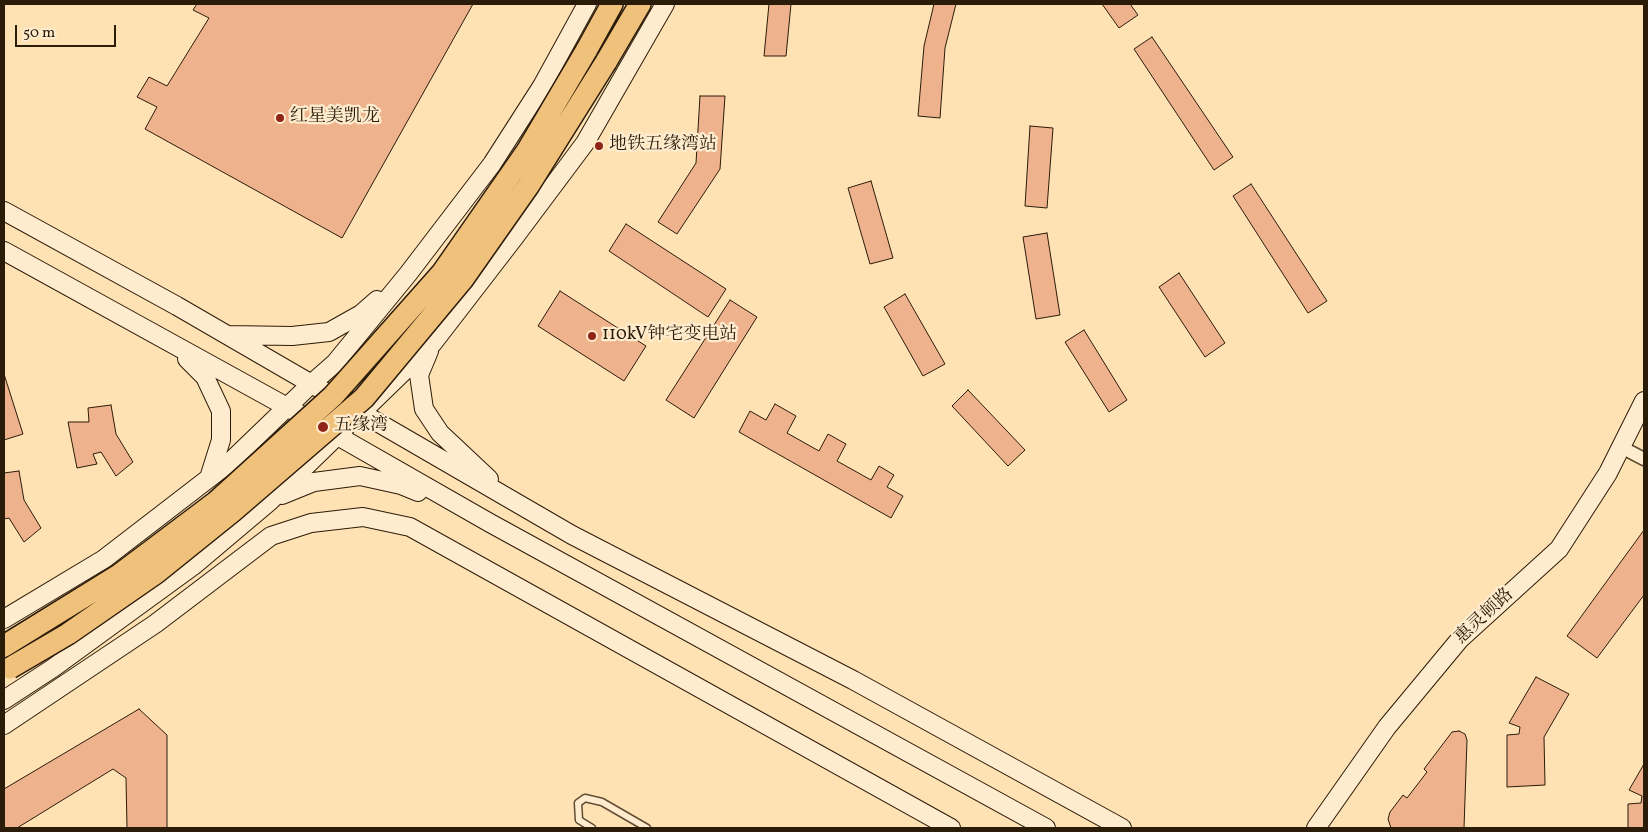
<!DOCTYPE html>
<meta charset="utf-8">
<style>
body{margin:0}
#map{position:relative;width:1648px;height:832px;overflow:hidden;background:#ffe2b3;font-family:Vollkorn,serif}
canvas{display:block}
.frame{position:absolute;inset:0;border:5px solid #2b1b09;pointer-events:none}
.scale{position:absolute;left:15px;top:25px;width:101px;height:22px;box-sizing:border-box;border:2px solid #2b1b09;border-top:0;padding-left:6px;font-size:15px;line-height:18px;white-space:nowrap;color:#2b1b09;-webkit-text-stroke:4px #ffecce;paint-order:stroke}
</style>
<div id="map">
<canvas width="1648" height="832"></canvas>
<div class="frame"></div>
<div class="scale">50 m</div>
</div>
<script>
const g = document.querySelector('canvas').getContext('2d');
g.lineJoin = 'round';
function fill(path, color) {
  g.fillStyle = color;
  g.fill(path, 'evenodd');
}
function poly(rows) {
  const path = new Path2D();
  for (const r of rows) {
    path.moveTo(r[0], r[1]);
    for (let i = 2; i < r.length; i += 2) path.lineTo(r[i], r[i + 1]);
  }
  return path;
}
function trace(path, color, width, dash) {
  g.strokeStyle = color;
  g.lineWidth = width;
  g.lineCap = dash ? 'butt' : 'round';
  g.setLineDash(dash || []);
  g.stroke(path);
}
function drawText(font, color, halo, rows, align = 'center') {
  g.font = font + ' Vollkorn,"Noto Serif SC",serif';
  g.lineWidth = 4.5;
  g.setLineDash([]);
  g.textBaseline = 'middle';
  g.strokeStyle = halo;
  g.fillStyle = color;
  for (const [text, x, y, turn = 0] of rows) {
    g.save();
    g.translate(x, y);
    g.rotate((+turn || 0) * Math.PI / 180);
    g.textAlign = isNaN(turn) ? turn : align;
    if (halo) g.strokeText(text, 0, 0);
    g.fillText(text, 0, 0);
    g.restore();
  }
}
const building = poly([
 [197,4,473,4,342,238,145,129,157,107,137,97,149,77,167,86,209,18,193,10,197,4],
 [769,4,791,4,786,56,764,56,769,4],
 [934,4,956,4,945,48,940,118,918,116,924,46,934,4],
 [1102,4,1130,4,1138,15,1119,28,1102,4],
 [1152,37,1233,157,1214,170,1134,49,1152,37],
 [700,96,725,96,720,169,677,234,658,222,696,163,700,96],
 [1030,126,1053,128,1047,208,1025,206,1030,126],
 [871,181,893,258,870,264,848,188,871,181],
 [1251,184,1327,301,1308,313,1233,196,1251,184],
 [626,224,726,289,708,317,609,251,626,224],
 [1047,233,1060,315,1036,319,1023,237,1047,233],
 [1179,273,1225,343,1205,357,1159,287,1179,273],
 [560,291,646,346,624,381,538,326,560,291],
 [905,294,945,364,923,376,884,307,905,294],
 [730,300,757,317,694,418,666,400,730,300],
 [1084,330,1127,400,1109,412,1065,342,1084,330],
 [4,374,23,434,4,440,4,374],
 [968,390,1025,450,1008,466,952,406,968,390],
 [775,404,796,416,787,433,819,451,828,434,846,444,837,461,871,480,879,466,894,475,887,487,903,496,891,518,739,432,750,411,766,420,775,404],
 [111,405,116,434,133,462,116,476,101,452,93,454,97,464,77,468,68,422,89,422,88,408,111,405],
 [19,471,24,500,41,528,24,542,9,518,4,519,4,473,19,471],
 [1644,530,1644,595,1597,658,1567,636,1644,530],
 [1536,677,1569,694,1544,737,1545,785,1507,787,1507,735,1519,734,1520,727,1509,723,1536,677],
 [139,709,167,735,167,828,127,828,126,778,113,769,17,828,4,828,4,789,139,709],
 [1459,731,1465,734,1467,740,1464,828,1391,828,1388,819,1390,812,1403,795,1407,798,1427,772,1424,769,1452,732,1459,731],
 [1644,764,1644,828,1628,828,1628,804,1641,803,1642,796,1629,790,1644,764]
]);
fill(building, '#eeb38d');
trace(building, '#2b1b09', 1);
const lane = poly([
 [592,828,579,820,578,803,585,798,602,802,647,828]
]);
const street = poly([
 [1621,447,1644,459]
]);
const secondary = poly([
 [4,211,177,306,572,535,853,680,1122,828],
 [4,251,287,407,490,523,1046,828],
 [228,335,292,336,329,332,361,314,377,300],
 [429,351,419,375,424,409,440,433,489,479],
 [187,359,205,377,221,411,221,440,209,478],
 [367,407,433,343,514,238,585,143,665,4],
 [282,495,314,482,360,476,401,485,418,492],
 [4,619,104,559,230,462,311,384,335,363,408,274,492,164,542,86,587,4],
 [4,700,53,668,193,566,270,501,345,428],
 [4,725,155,624,271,536,311,523,363,517,410,527,951,828],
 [1316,828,1387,727,1460,639,1559,549,1608,473,1644,401]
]);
const highway = poly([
 [586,51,612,4],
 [606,62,640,4]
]);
trace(lane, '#604d34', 9);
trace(street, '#604d34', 15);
trace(secondary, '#2b1b09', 20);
trace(highway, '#2b1b09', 24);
trace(lane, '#ffecce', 6);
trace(street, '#ffecce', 12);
trace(secondary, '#ffecce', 18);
trace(highway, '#f0c17a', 21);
const highwayBridge = poly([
 [4,646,119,575,216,502,333,396,442,273,527,151,586,51],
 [10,668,68,634,156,573,233,511,364,398,463,279,529,185,606,62]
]);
trace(highwayBridge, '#2b1b09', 24, []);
trace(highwayBridge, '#f0c17a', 21);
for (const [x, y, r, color] of [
 [280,118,5,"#8f2418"],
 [599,146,5,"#8f2418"],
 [592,336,5,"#8f2418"],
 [323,427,6,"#8f2418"]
]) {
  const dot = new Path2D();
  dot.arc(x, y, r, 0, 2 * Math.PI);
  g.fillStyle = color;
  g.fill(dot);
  trace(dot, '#ffecce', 2);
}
drawText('18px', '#2b1b09', '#ffecce', [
 ["红星美凯龙",290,118],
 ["地铁五缘湾站",609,146],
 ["110kV钟宅变电站",602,336],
 ["五缘湾",334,427]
], 'left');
drawText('18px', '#2b1b09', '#ffecce', [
 ["惠灵顿路",1485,617,-43]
]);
</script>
